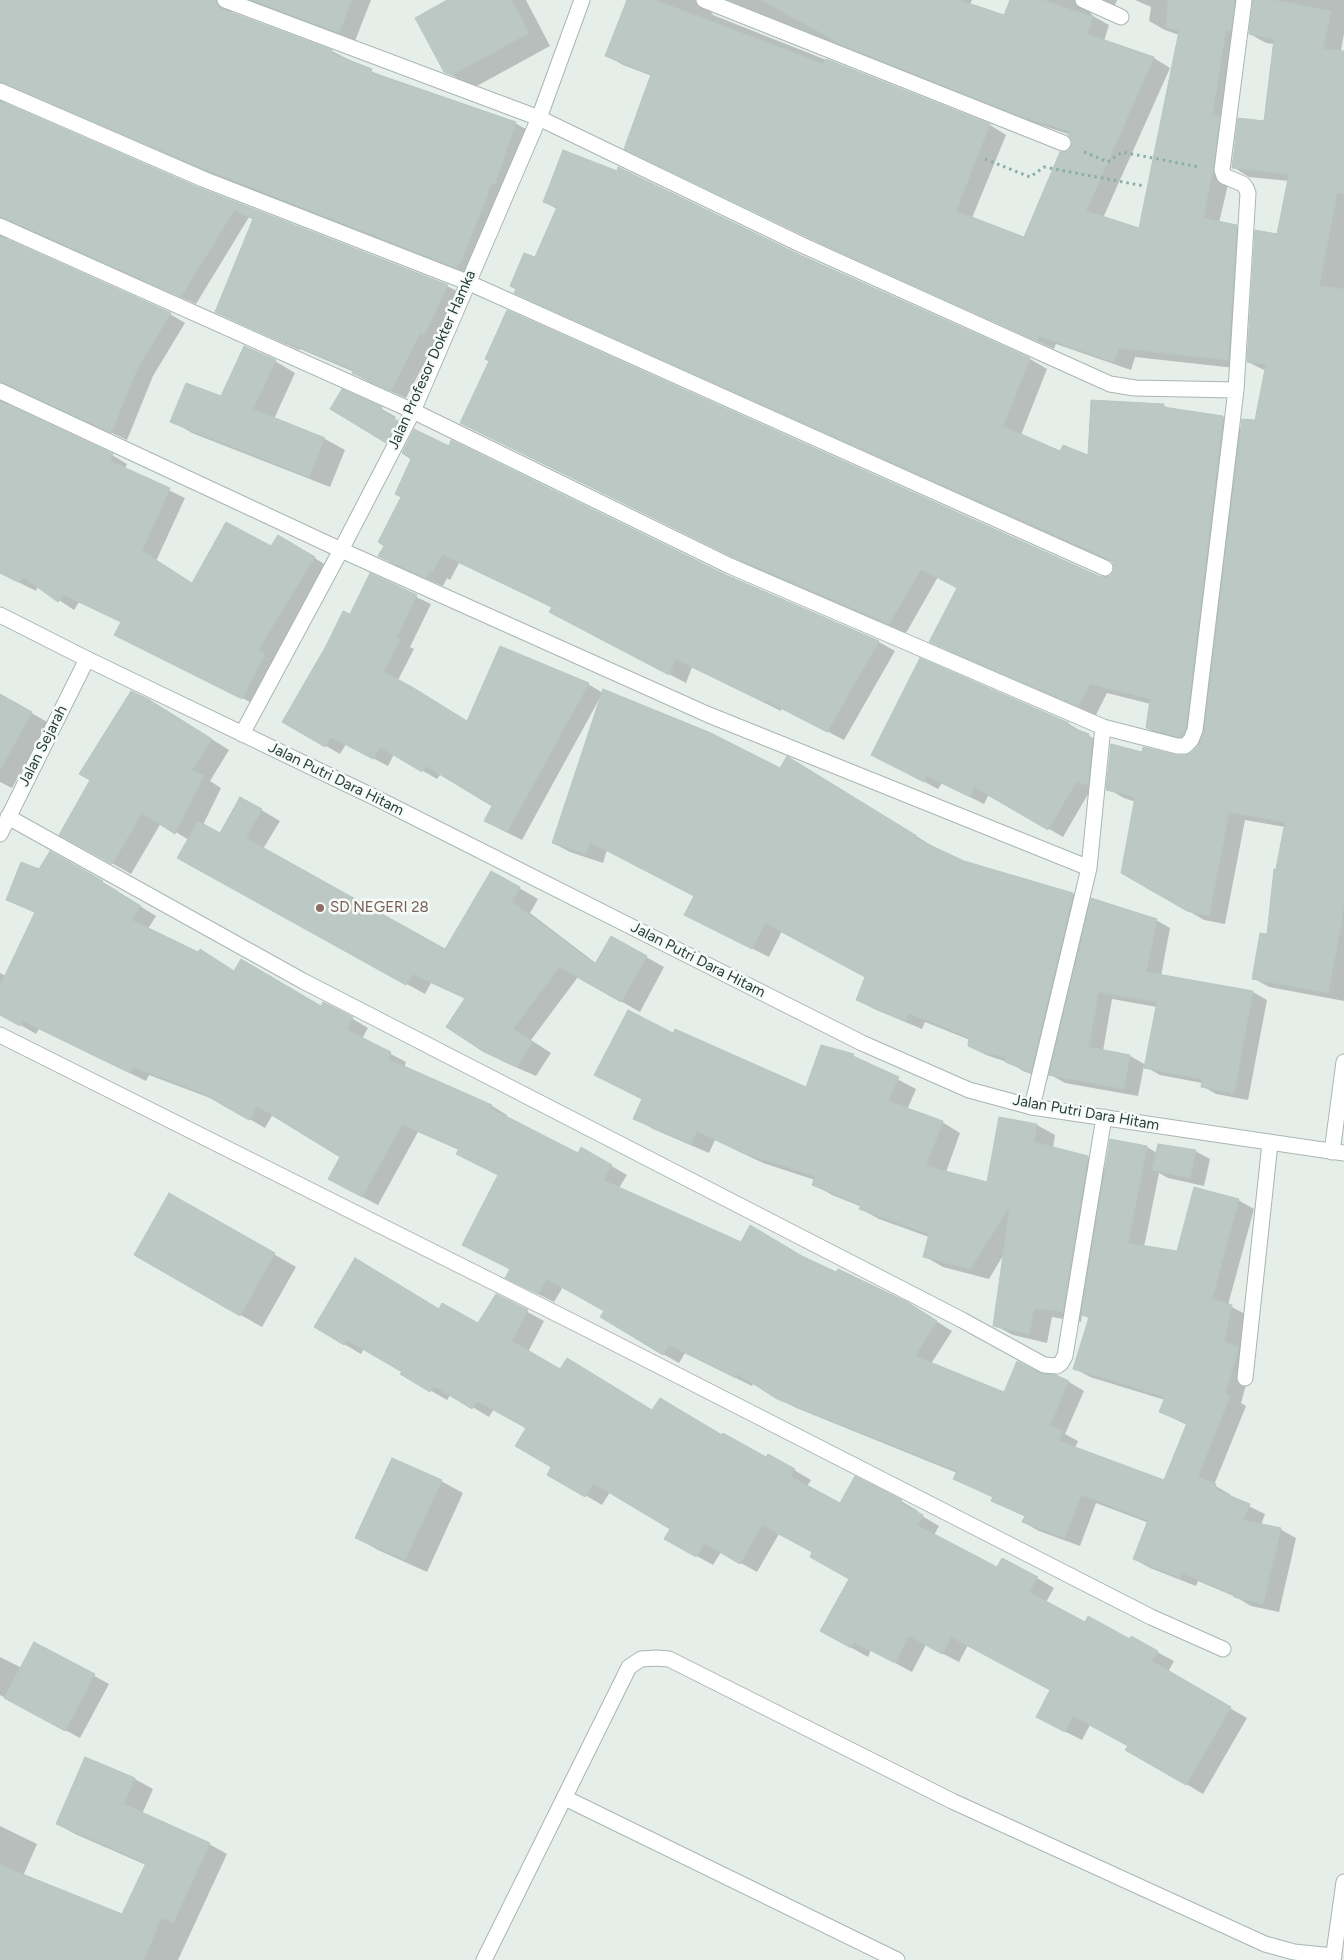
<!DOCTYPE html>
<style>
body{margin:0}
canvas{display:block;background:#e6eeea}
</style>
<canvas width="1344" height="1960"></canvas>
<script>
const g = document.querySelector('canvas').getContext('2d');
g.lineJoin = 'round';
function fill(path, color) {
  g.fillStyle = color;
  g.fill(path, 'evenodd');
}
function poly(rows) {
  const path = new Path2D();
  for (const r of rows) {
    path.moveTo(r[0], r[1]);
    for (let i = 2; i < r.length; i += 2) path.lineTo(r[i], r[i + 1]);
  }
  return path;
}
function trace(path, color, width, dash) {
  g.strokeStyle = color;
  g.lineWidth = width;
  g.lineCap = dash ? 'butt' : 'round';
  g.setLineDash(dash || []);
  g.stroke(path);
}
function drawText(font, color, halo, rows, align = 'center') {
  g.font = font + ' Figtree,sans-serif';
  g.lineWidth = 5;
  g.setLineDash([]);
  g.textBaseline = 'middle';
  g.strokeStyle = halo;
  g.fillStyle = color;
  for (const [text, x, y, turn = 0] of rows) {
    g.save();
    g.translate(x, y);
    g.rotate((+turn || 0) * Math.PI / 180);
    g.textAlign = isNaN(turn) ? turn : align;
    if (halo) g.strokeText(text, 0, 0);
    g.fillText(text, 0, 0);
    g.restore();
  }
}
fill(poly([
 [0,0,240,0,231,6,232,14,332,51,387,79,515,123,531,132,472,275,223,179,20,90,10,91,6,97,7,106,199,189,447,286,463,294,436,341,406,398,369,382,354,373,354,372,300,349,299,350,232,320,217,311,254,220,249,217,196,304,20,226,14,225,7,230,6,237,9,242,170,314,185,323,153,376,127,440,20,390,15,390,6,402,7,405,112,455,127,464,125,469,185,498,156,561,193,584,271,548,294,545,329,567,273,660,279,663,258,706,116,635,122,622,79,602,74,610,38,586,36,591,0,573],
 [247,0,371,0,355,41],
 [449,0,526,0,550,46,475,87,467,84,445,71],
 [628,0,718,0,711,5,711,12,713,15,990,125,1006,135,972,218,1024,238,1073,147,1073,141,1068,134,1035,123,725,0,972,0,970,5,1004,17,1012,0,1097,0,1089,11,1093,16,1109,25,1104,41,1154,58,1170,68,1103,218,1140,229,1179,35,1165,30,1149,21,1151,7,1135,0,1344,0,1344,34,1338,67,1344,133,1344,1001,1269,987,1253,978,1268,936,1285,827,1245,820,1225,924,1204,920,1122,872,1136,802,1124,798,1108,789,1143,754,1186,757,1192,754,1200,746,1164,738,1147,728,1151,704,1107,693,1096,715,948,651,931,641,958,588,938,577,906,633,752,567,461,423,1101,578,1111,577,1115,572,1114,563,533,302,516,292,536,259,557,209,544,202,798,255,1030,359,1047,369,1021,435,1060,453,1089,457,1163,405,1170,409,1223,417,1242,428,1256,422,1266,371,1248,362,1289,181,1249,177,1233,167,1266,122,1274,44,1266,43,1250,34,1253,6,1251,5,1229,180,1219,223,1236,227,1252,236,1244,369,1135,357,1131,370,1056,344,1054,349,823,245,642,158,652,76,623,65,607,56],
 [1101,0,1117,0,1115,5],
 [275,361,295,373,274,419,325,439,345,450,330,487,192,433,172,421,221,398],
 [342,391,382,409,396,417,394,420,411,430,401,450,386,442],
 [385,545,726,576,879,642,895,651,844,740,782,708,781,711,692,667,686,683,568,621,553,608,459,563,450,580,447,578,443,586,396,566,380,556],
 [371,575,431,604,410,647,414,649,398,680,467,722,500,648,588,684,603,693,780,770,807,769,942,852,964,862,1073,894,1091,905,1156,920,1170,928,1161,976,1253,992,1267,1000,1248,1100,1216,1094,1202,1086,1202,1083,1160,1075,1144,1066,1138,1096,1065,1083,1049,1074,1047,1080,1023,1071,1010,1063,986,1055,969,1046,970,1040,925,1022,922,1029,874,1009,857,1000,867,977,782,931,769,957,703,924,695,896,607,850,603,863,570,852,553,843,601,696,522,840,500,829,494,806,441,774,437,779,394,754,388,766,346,744,340,754,284,722,350,616],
 [1112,999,1157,1007,1146,1065,1130,1056,1103,1051],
 [921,660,1069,724,1103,744,1091,789,1063,837,989,794,984,804,942,783,938,789,887,762],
 [0,695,49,723,12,788,0,782],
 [167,711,229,750,210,781,221,788,203,825,220,834,241,798,280,821,263,849,446,951,492,872,538,899,530,913,597,964,646,957,664,967,640,1012,578,977,531,1040,551,1053,536,1076,504,1062,485,1051,466,999,431,983,425,994,197,868,189,840,161,823,131,874,61,834],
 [50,853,118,891,117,892,156,916,148,929,235,972,322,1007,324,1004,353,1019,368,1028,362,1039,406,1062,404,1068,492,1106,507,1115,506,1118,579,1154,582,1149,627,1175,619,1188,741,1244,804,1258,923,1313,952,1331,931,1364,1004,1393,1039,1375,1056,1377,1069,1382,1084,1391,1065,1434,1078,1441,1075,1448,1165,1481,1187,1425,1160,1412,1165,1400,1090,1377,1074,1368,1090,1319,1082,1314,1081,1322,1052,1317,1047,1343,1013,1335,994,1325,1004,1254,989,1279,943,1267,924,1256,929,1237,879,1219,861,1209,862,1207,832,1195,813,1184,815,1180,763,1163,715,1140,709,1153,653,1129,635,1118,673,1035,806,1089,822,1046,853,1056,916,1089,907,1110,942,1122,960,1133,946,1172,988,1184,1000,1119,1037,1125,1055,1135,1053,1148,1088,1157,1106,1168,1147,1147,1157,1153,1195,1151,1210,1159,1204,1186,1168,1178,1159,1173,1144,1247,1178,1253,1238,1200,1254,1209,1228,1305,1247,1315,1240,1349,1254,1357,1241,1403,1246,1406,1214,1485,1231,1495,1230,1497,1265,1514,1261,1525,1280,1529,1296,1538,1279,1612,1251,1606,1236,1597,1198,1581,1196,1586,1150,1568,1134,1559,1149,1523,1096,1503,1080,1546,1039,1531,1023,1522,1026,1517,993,1500,994,1498,955,1479,957,1473,794,1407,754,1382,752,1386,685,1353,679,1363,663,1354,605,1311,563,1287,554,1302,522,1286,511,1270,499,1175,458,1154,459,1150,418,1132,378,1205,345,1188,342,1157,273,1114,265,1128,218,1101,149,1075,146,1081,39,1029,36,1034,0,1013,0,973,6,976,35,913,8,900,40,871],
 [170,1194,296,1267,262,1327,135,1255],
 [496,1295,544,1321,528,1352,561,1371,653,1412,723,1436,767,1459,769,1455,811,1480,807,1486,840,1505,901,1501,918,1511,917,1513,939,1526,934,1535,997,1568,1037,1578,1054,1588,1046,1602,1085,1624,1131,1640,1157,1652,1174,1661,1168,1672,1247,1718,1203,1794,1127,1749,1129,1746,1090,1725,1082,1740,1054,1726,1051,1690,968,1645,959,1662,926,1645,912,1672,871,1650,868,1657,822,1631,851,1579,814,1552,779,1534,757,1572,721,1552,713,1565,666,1539,672,1528,610,1492,602,1505,549,1474,553,1467,527,1428,494,1409,489,1417,451,1394,447,1400,402,1374,404,1372,364,1348,361,1354,315,1327,440,1310,478,1325],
 [441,1481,463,1493,427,1572,378,1550,357,1538],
 [35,1643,109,1684,80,1738,0,1695,0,1657,22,1668],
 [86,1758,135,1779,153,1789,142,1814,209,1844,227,1854,178,1960,0,1960,0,1826,37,1844,23,1876,123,1916,146,1865,75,1834,57,1824]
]), '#0003');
const building = poly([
 [0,0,216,0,218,6,222,9,332,50,331,53,372,69,371,72,516,122,495,184,492,183,460,264,458,263,456,268,207,170,0,82,0,0],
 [252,0,352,0,339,33,252,0],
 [447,0,512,0,529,33,452,75,444,72,415,18,447,0],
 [627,0,655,0,823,64,826,59,990,124,956,211,1024,237,1060,152,1068,151,1071,147,1072,141,1068,135,1069,131,1017,115,834,42,834,40,761,0,959,0,1004,15,1010,0,1043,0,1093,17,1087,34,1154,57,1086,211,1139,228,1179,31,1166,27,1168,0,1235,0,1231,31,1226,30,1212,115,1220,116,1213,170,1203,218,1237,225,1228,360,1119,348,1114,362,1039,336,1037,341,806,236,624,149,651,74,605,56,627,0],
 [1253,0,1273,0,1331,11,1323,49,1344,51,1344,194,1337,193,1319,286,1344,289,1344,901,1341,925,1328,993,1252,979,1260,933,1267,934,1274,869,1276,869,1285,822,1229,812,1209,916,1187,911,1121,873,1135,797,1106,790,1111,744,1142,752,1143,747,1175,755,1185,755,1191,753,1198,746,1204,731,1242,419,1255,420,1266,364,1247,362,1255,230,1277,234,1289,174,1232,168,1238,118,1264,121,1274,39,1249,34,1253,0],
 [0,101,200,188,448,285,424,335,420,333,391,391,352,373,354,370,284,341,284,343,215,312,253,219,234,210,181,297,0,217,0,101],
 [563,150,617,171,618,167,798,254,1030,358,1003,426,1060,451,1063,445,1088,455,1091,400,1164,404,1163,407,1223,416,1186,728,1183,735,1178,737,1146,728,1150,699,1090,684,1078,706,929,642,957,588,921,569,889,624,734,557,460,423,489,361,485,359,507,310,1101,577,1110,576,1114,571,1113,563,1109,559,514,293,516,289,510,286,524,253,535,257,557,207,543,202,563,150],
 [0,236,171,313,138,367,111,433,0,382,0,236],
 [244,346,276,360,253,409,325,438,309,477,170,422,186,383,221,396,244,346],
 [342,389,382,407,381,410,398,421,386,443,330,409,342,389],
 [0,401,113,454,110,461,170,488,142,551,192,583,226,522,271,546,278,535,315,557,258,650,265,654,242,699,114,635,121,622,64,595,58,602,23,577,20,583,0,573,0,401],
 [414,429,449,446,451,440,726,575,879,641,827,732,765,700,764,702,675,659,669,675,549,612,552,607,442,554,433,572,430,570,426,578,378,556,384,546,378,542,401,497,395,494,411,459,402,453,414,429],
 [370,573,417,595,396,638,400,640,384,672,412,687,467,721,500,646,589,683,507,832,484,821,492,806,426,766,422,772,380,747,373,759,331,737,325,747,282,722,326,646,343,611,350,614,370,573],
 [920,658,1069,723,1068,726,1089,734,1088,738,1092,739,1088,785,1076,782,1048,830,974,787,970,797,927,776,924,782,871,755,920,658],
 [603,689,711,733,780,768,787,756,790,758,917,836,915,838,964,861,1073,893,1031,1072,1005,1062,1006,1057,981,1052,968,1046,969,1037,908,1013,905,1021,856,1000,865,977,765,923,752,949,684,915,694,896,590,842,586,854,552,843,603,689],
 [131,691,148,699,212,739,192,770,204,776,175,834,142,813,112,864,59,835,90,780,79,774,131,691],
 [0,694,32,712,0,770,0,694],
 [240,797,262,809,246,838,445,949,491,871,520,887,512,902,595,964,611,936,647,956,621,1002,559,967,513,1029,533,1042,517,1067,484,1052,446,1027,465,998,413,974,406,985,177,858,198,821,220,833,240,797],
 [50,851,103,881,102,882,141,906,132,920,198,952,200,949,234,971,241,959,321,1006,323,1002,353,1017,347,1030,391,1052,388,1059,492,1105,490,1108,578,1153,581,1147,612,1165,603,1180,741,1242,750,1225,802,1256,836,1272,838,1269,907,1302,937,1321,915,1356,1004,1392,1017,1361,1040,1373,1056,1375,1069,1381,1050,1425,1063,1431,1059,1441,1164,1480,1187,1423,1159,1412,1165,1397,1073,1369,1089,1317,1081,1315,1110,1139,1147,1146,1128,1243,1177,1251,1194,1187,1239,1199,1212,1299,1232,1305,1224,1342,1239,1347,1225,1394,1230,1396,1198,1477,1216,1484,1214,1489,1250,1504,1243,1520,1281,1528,1263,1604,1234,1597,1235,1595,1182,1573,1180,1578,1133,1559,1148,1520,1081,1495,1065,1538,1022,1522,1025,1516,991,1501,993,1497,953,1479,957,1471,777,1399,738,1374,736,1378,669,1345,663,1355,600,1317,604,1311,547,1279,538,1294,505,1278,510,1269,462,1245,498,1175,456,1154,459,1149,402,1124,362,1197,328,1179,340,1157,257,1106,249,1120,200,1092,133,1067,130,1073,23,1021,20,1026,0,1015,0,986,35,912,6,900,21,862,39,869,50,851],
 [1091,898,1157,919,1146,972,1253,991,1234,1093,1201,1087,1202,1079,1144,1068,1157,1002,1098,992,1089,1047,1130,1055,1124,1089,1049,1075,1091,898],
 [628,1010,673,1033,675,1029,806,1087,821,1045,854,1054,853,1056,899,1077,888,1101,943,1121,926,1166,987,1182,999,1117,1037,1124,1034,1142,1088,1156,1063,1312,1034,1308,1029,1334,993,1326,1010,1206,970,1269,923,1257,929,1234,859,1209,861,1205,812,1185,815,1176,743,1153,697,1131,691,1144,633,1119,642,1099,594,1075,628,1010],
 [1158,1144,1196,1150,1190,1178,1152,1170,1158,1144],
 [169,1193,275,1253,240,1316,134,1255,169,1193],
 [355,1258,439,1309,442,1303,478,1323,496,1294,528,1310,512,1341,560,1369,567,1358,652,1410,660,1398,722,1435,723,1433,766,1457,768,1454,795,1469,790,1476,840,1503,855,1476,902,1500,900,1503,923,1515,917,1525,997,1567,1002,1558,1038,1577,1029,1592,1085,1622,1088,1616,1130,1639,1131,1636,1158,1651,1152,1661,1231,1707,1186,1785,1125,1750,1128,1746,1073,1716,1065,1732,1036,1717,1050,1690,951,1637,942,1654,909,1636,895,1663,854,1642,851,1648,820,1631,849,1579,810,1557,812,1552,762,1525,740,1564,704,1543,696,1557,664,1539,670,1529,593,1483,585,1497,547,1475,551,1467,515,1446,526,1428,477,1401,472,1409,434,1386,430,1392,400,1374,402,1372,347,1340,344,1345,314,1327,355,1258],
 [392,1458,442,1480,405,1560,355,1538,392,1458],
 [34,1642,95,1674,65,1731,4,1698,34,1642],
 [85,1757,135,1778,124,1804,210,1843,173,1923,161,1918,144,1960,0,1960,0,1865,122,1914,146,1863,56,1824,85,1757]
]);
fill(building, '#bbc8c4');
trace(building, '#b8c7c2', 1);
const minor = poly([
 [225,0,539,118,802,245,1110,384,1135,388,1236,390],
 [704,0,1063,143],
 [1083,0,1121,17],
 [0,91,203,179,467,282,1105,568],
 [0,226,413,411,730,566,1103,727,1177,746,1185,746,1191,740,1195,730,1236,390,1248,193,1246,188,1243,184,1224,176,1222,170,1244,0],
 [0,391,341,550,709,715,1089,868],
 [242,734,341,550,413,411,539,118,582,0],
 [8,817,303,981,962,1320,1044,1365,1057,1366,1061,1363,1065,1356,1104,1117],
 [0,834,87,659],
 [0,1035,579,1325,1151,1617,1223,1649],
 [1032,1107,1089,868,1103,727],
 [1332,1152,1344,1062],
 [1245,1378,1270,1143],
 [565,1798,897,1960],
 [484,1960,629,1667,641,1659,656,1658,669,1659,952,1801,1265,1944,1294,1952,1334,1956],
 [1333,1960,1344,1882]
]);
const tertiary = poly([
 [0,615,87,659,378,799,862,1043,969,1090,1032,1107,1344,1153]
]);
trace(minor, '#a9b6b1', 17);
trace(tertiary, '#a9b6b1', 17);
trace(poly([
 [1084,152,1108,162,1122,152,1199,167],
 [985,159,1030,177,1044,167,1144,186]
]), '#89afa5', 3, [2.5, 4]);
trace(minor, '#fff', 15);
trace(tertiary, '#fff', 15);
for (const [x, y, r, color] of [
 [320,908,5,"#8d6e63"]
]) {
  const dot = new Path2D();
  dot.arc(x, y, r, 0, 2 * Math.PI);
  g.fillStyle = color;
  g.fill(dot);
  trace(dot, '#f6faf8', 2);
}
drawText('15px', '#263e39', '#f6faf8', [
 ["Jalan Profesor Dokter Hamka",432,360,-66],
 ["Jalan Sejarah",43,746,-63],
 ["Jalan Putri Dara Hitam",336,779,26],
 ["Jalan Putri Dara Hitam",698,960,27],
 ["Jalan Putri Dara Hitam",1086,1113,10]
]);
drawText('15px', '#785e54', '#f6faf8', [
 ["SD NEGERI 28",330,908]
], 'left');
</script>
